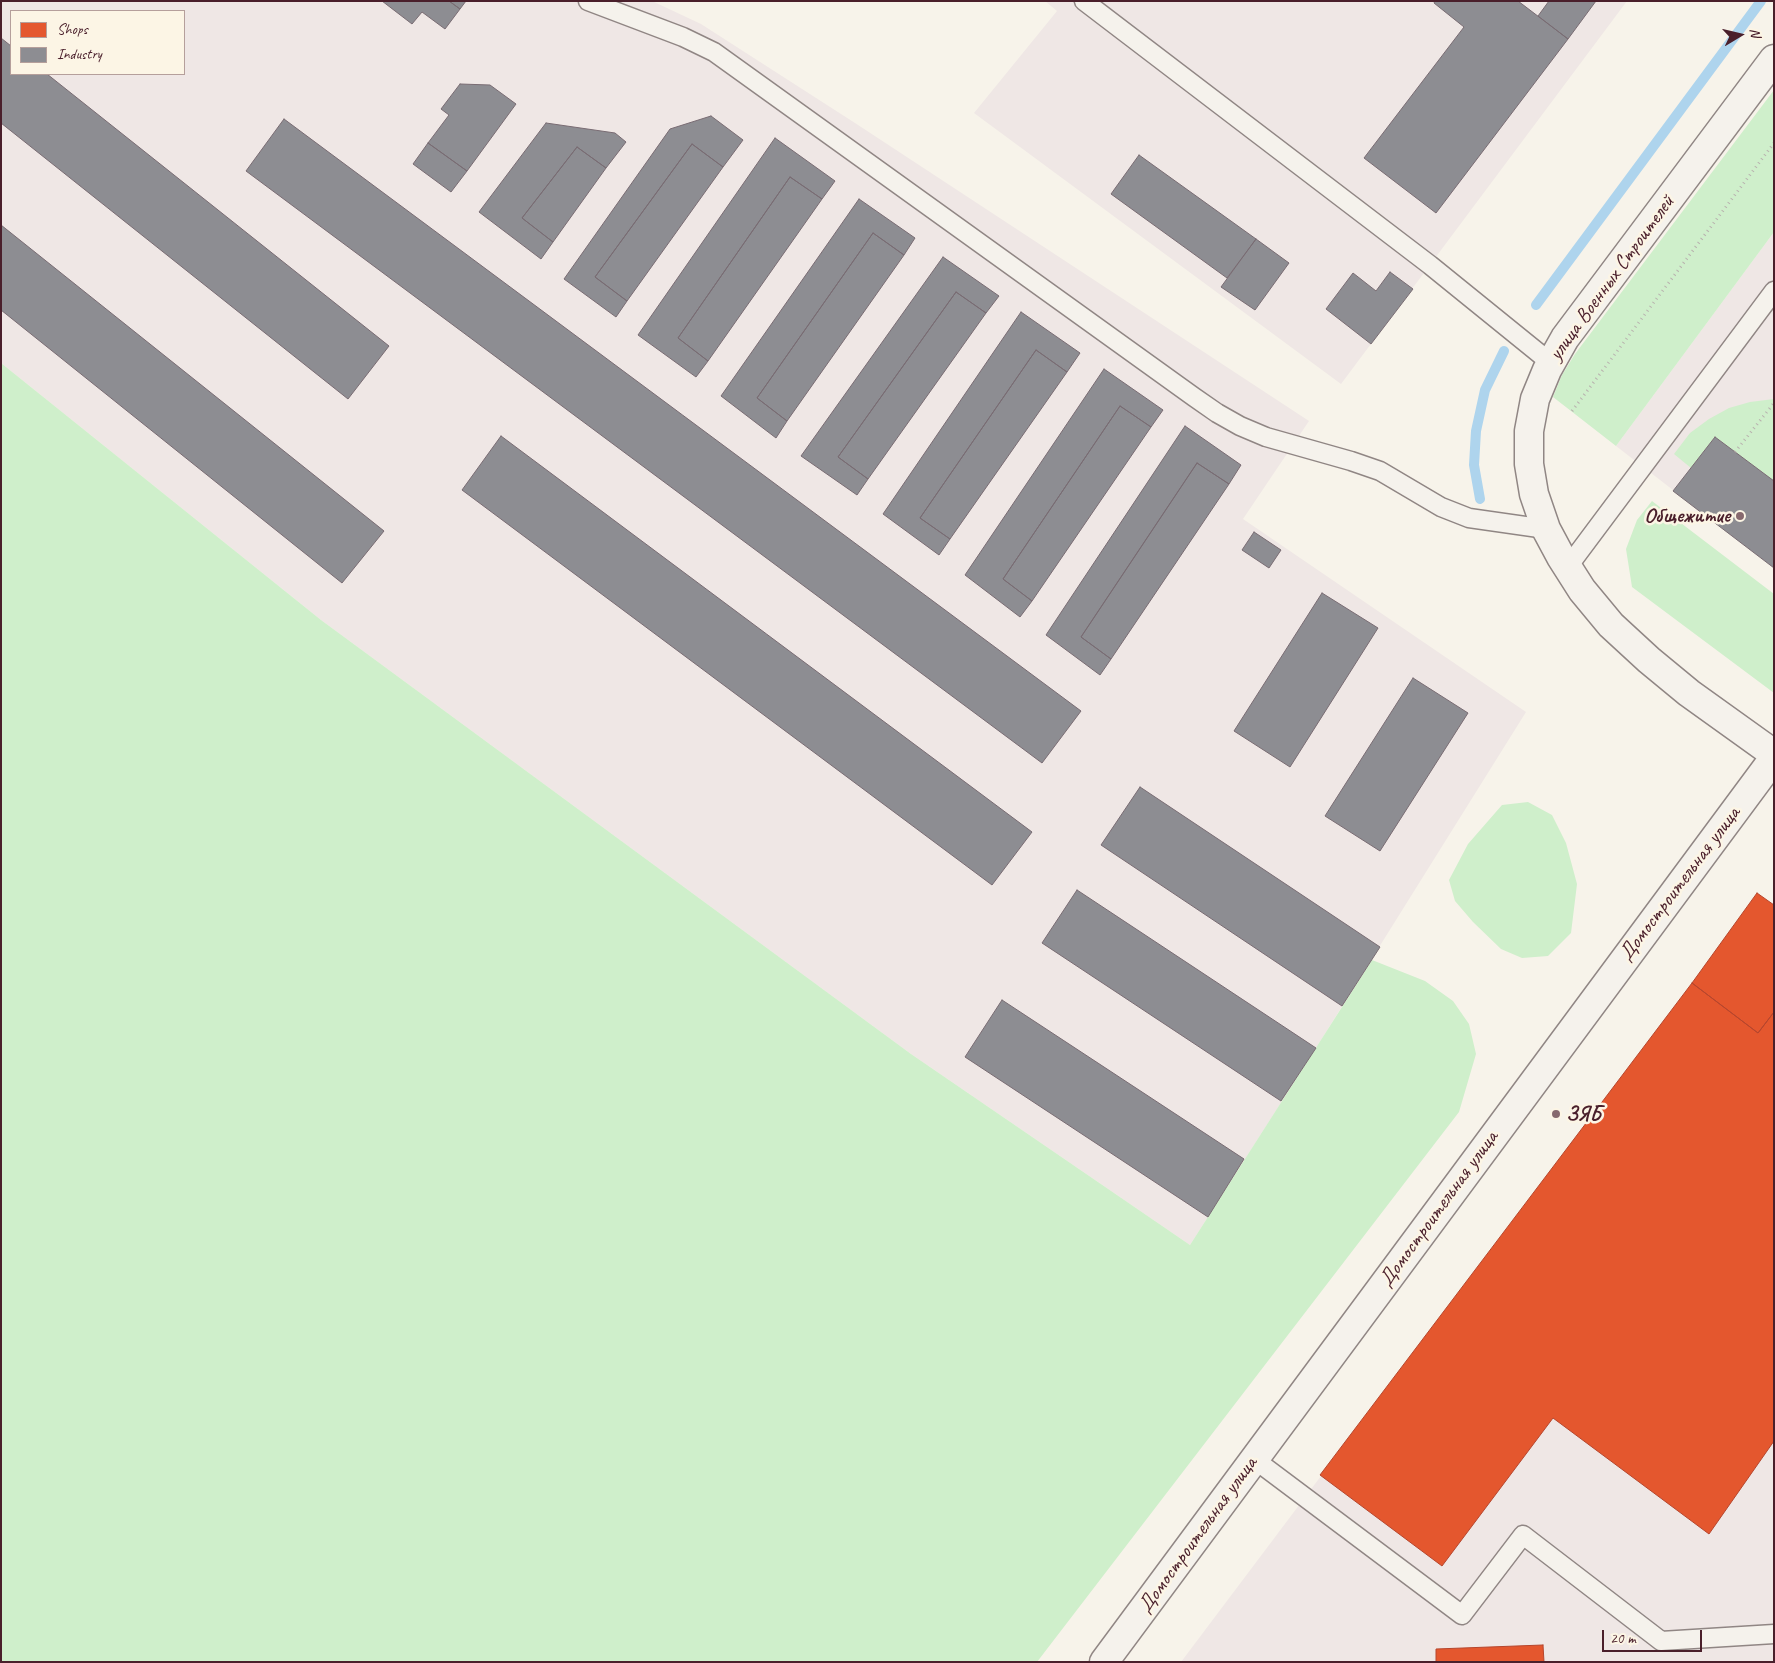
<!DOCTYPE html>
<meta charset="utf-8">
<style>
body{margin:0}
#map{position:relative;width:1775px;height:1663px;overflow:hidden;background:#f7f3ea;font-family:Caveat,sans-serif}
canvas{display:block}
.frame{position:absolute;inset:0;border:2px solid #4a1f2b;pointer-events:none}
.legend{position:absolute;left:10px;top:10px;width:175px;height:65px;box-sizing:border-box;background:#fcf5e5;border:1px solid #b59f9b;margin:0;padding:6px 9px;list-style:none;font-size:15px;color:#4a1f2b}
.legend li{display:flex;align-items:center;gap:10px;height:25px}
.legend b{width:25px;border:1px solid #b59f9b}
.north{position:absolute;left:1715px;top:10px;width:50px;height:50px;-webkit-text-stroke:4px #fcf5e5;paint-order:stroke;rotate:81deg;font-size:14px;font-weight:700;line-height:20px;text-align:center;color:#4a1f2b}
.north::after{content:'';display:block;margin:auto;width:18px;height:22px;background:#4a1f2b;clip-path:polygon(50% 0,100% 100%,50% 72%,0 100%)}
.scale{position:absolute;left:1602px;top:1630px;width:100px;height:22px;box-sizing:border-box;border:2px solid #4a1f2b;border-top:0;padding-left:6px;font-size:15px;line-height:18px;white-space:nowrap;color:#4a1f2b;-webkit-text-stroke:4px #fcf5e5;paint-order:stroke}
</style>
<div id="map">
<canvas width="1775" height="1663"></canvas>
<div class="frame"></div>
<ul class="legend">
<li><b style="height:14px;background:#e4572e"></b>Shops</li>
<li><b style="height:14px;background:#8d8d92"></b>Industry</li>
</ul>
<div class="north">N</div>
<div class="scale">20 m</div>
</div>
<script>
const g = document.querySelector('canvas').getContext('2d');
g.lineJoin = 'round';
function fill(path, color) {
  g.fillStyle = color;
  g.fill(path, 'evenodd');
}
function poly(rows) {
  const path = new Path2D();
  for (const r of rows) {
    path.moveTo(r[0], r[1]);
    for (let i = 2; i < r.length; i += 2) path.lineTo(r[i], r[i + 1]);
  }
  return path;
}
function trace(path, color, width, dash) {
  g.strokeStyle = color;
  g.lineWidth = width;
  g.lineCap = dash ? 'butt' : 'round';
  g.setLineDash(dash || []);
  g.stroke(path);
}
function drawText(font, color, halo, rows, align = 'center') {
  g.font = font + ' Caveat,sans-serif';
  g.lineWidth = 5;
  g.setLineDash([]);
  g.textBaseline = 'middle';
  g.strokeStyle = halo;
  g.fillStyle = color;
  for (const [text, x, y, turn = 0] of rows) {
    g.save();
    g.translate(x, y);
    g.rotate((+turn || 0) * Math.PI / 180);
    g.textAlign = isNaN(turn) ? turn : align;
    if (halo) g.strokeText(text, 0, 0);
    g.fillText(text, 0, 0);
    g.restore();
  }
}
fill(poly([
 [1,1,652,1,701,24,855,123,1309,421,1243,519,1526,712,1316,1048,1190,1245,911,1054,321,620,1,363],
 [11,11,184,11,184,74,11,74],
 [1045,1,1627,1,1341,384,974,113,1057,11],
 [1774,232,1774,568,1616,446],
 [1757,893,1774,905,1774,1662,1181,1662,1692,983]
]), '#efe7e5');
fill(poly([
 [1774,90,1774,232,1616,446,1553,397,1562,375,1575,354],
 [1,363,321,620,911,1054,1190,1245,1372,960,1425,981,1453,1001,1469,1024,1476,1054,1459,1112,1037,1662,1,1662],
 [1774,399,1774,481,1715,437,1691,468,1674,454,1690,433,1709,419,1729,408,1750,402],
 [1652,501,1774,594,1774,693,1632,587,1626,549,1637,520],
 [1528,802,1552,815,1566,843,1577,884,1571,933,1548,956,1522,958,1501,949,1473,922,1455,901,1449,880,1468,844,1502,805]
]), '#cfefcb');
const shops = poly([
 [1757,893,1774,905,1774,1012,1758,1033,1692,983,1757,893],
 [1692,983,1758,1033,1774,1012,1774,1441,1709,1534,1553,1418,1442,1566,1320,1475,1692,983],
 [1543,1645,1544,1662,1436,1662,1436,1649,1543,1645]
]);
fill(shops, '#e4572e');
trace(shops, '#b6462d', 1);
const industry = poly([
 [382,1,449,1,460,9,445,29,422,12,412,24,382,1],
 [449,1,466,1,460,9,449,1],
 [1435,1,1518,1,1568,39,1436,213,1364,158,1464,27,1434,3,1435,1],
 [1549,1,1596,1,1568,39,1538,16,1549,1],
 [1,38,11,46,11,74,47,74,389,346,348,399,1,123,1,38],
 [460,84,490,85,516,104,467,171,428,143,449,115,441,109,460,84],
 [711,116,743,140,723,167,692,144,595,277,627,301,616,317,564,279,670,129,711,116],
 [284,119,1081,711,1042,763,246,171,284,119],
 [546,123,615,133,626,142,606,168,577,147,522,218,553,242,541,259,479,212,546,123],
 [775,138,835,181,822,199,790,177,678,338,708,361,696,377,638,335,775,138],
 [428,143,467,171,451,192,413,164,428,143],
 [692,144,723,167,627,301,595,277,692,144],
 [577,147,606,168,553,242,522,218,577,147],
 [1139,155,1256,239,1227,278,1111,194,1139,155],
 [790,177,822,199,708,361,678,338,790,177],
 [859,199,915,238,904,255,873,233,757,398,787,421,776,438,721,396,859,199],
 [1,225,384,531,342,583,1,310,1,225],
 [873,233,904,255,787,421,757,398,873,233],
 [1256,239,1289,263,1255,310,1221,287,1256,239],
 [943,257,999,296,986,313,956,292,838,457,868,479,857,495,801,456,943,257],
 [1390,272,1413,289,1371,344,1326,309,1353,273,1376,291,1390,272],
 [956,292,986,313,868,479,838,457,956,292],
 [1021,312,1080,353,1067,372,1036,350,920,518,950,539,939,555,883,514,1021,312],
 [1036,350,1067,372,950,539,920,518,1036,350],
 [1104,369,1163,410,1151,427,1120,406,1003,579,1032,601,1020,617,965,575,1104,369],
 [1120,406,1151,427,1032,601,1003,579,1120,406],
 [1185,426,1241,465,1229,484,1197,463,1081,637,1111,659,1100,675,1046,635,1185,426],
 [501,436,1032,832,992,885,462,490,501,436],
 [1715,437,1774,481,1774,568,1673,491,1715,437],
 [1197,463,1229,484,1111,659,1081,637,1197,463],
 [1254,532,1281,550,1269,568,1242,550,1254,532],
 [1322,593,1378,628,1290,767,1234,731,1322,593],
 [1413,678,1468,713,1380,851,1325,816,1413,678],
 [1140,787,1380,947,1342,1006,1101,845,1140,787],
 [1077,890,1316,1048,1281,1101,1042,943,1077,890],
 [1002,1000,1244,1159,1208,1217,965,1057,1002,1000]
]);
fill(industry, '#8d8d92');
trace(industry, '#796c73', 1);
trace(poly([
 [1536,305,1761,1],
 [1480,499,1474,465,1476,431,1485,390,1504,351]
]), '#aed4ed', 10);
const service = poly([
 [588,1,683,37,714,52,1194,397,1217,413,1240,426,1266,437,1351,461,1380,471,1441,507,1469,518,1546,529],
 [1084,1,1430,265,1551,363],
 [1567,568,1774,291],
 [1254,1459,1462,1615,1523,1535,1661,1641,1774,1634]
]);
const minor = poly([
 [1104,1662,1774,758]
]);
const tertiary = poly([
 [1774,59,1565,338,1547,370,1535,399,1529,431,1529,464,1534,494,1546,529,1561,557,1582,590,1611,625,1649,660,1689,693,1774,754]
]);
trace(service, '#908684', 21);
trace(minor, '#908684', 31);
trace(tertiary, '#908684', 31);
trace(poly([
 [1572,411,1774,143],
 [1735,452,1774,403]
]), '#b8b1ae', 3, [1, 4]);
trace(service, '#f5f2ec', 18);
trace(minor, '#f5f2ec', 28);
trace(tertiary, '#f5f2ec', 28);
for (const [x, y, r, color] of [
 [1740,516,5,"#87696e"],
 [1556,1114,5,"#87696e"]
]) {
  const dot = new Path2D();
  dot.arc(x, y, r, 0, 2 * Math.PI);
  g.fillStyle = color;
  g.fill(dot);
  trace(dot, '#fcf5e5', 2);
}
drawText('21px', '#4a1f2b', '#fcf5e5', [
 ["улица Военных Строителей",1612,278,-54],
 ["Домостроительная улица",1680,884,-53],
 ["Домостроительная улица",1439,1209,-54],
 ["Домостроительная улица",1198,1535,-54]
]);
drawText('bold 21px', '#4a1f2b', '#fcf5e5', [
 ["Общежитие",1730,516],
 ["ЗЯБ",1566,1114,"left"]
], 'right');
</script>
